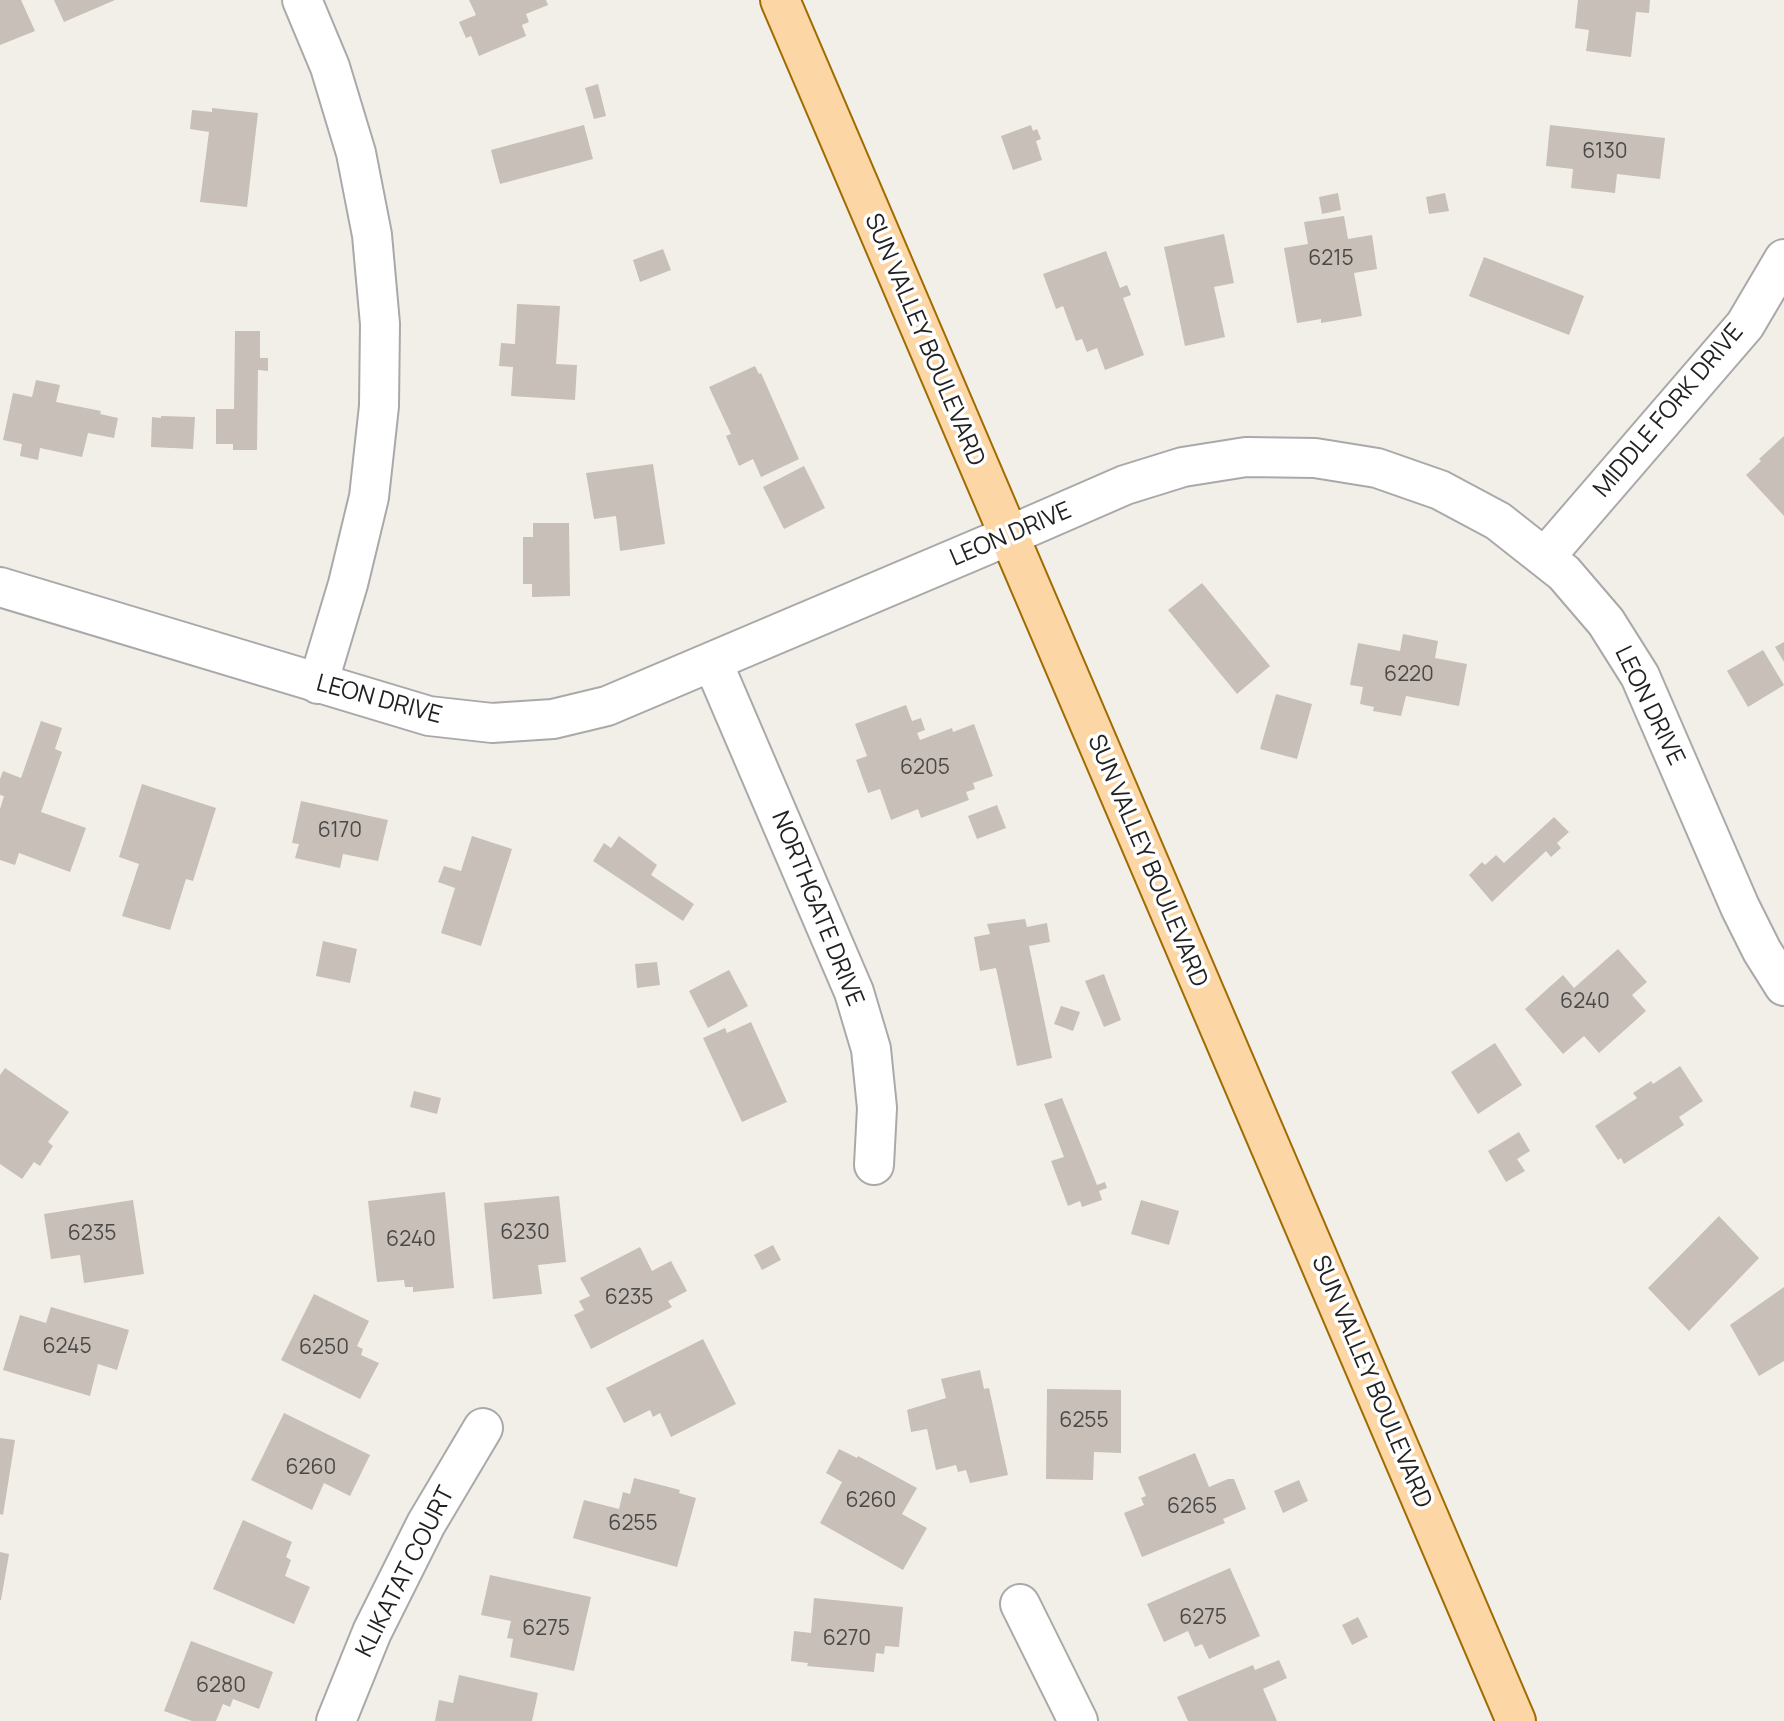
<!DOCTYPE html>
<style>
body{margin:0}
canvas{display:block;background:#f2efe9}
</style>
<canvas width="1784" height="1721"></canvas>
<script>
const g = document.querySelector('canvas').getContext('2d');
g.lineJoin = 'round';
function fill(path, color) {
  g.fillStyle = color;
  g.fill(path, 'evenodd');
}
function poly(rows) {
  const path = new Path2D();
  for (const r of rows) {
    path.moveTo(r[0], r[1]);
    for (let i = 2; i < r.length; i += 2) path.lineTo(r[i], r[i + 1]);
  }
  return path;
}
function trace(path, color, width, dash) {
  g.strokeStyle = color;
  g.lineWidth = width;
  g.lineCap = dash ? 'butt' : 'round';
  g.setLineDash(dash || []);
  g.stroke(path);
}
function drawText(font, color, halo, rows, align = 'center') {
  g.font = font + ' Manrope,sans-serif';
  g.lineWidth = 7;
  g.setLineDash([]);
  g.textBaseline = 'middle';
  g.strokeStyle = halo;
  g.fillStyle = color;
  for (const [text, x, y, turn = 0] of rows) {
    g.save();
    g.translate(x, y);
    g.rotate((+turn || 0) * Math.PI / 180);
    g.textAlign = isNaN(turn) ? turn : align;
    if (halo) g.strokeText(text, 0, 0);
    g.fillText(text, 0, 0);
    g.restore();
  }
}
fill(poly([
 [0,0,21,0,35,31,0,45],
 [54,0,115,0,64,22],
 [469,0,546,0,548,5,526,14,529,22,522,25,526,36,479,56,471,36,466,38,459,22,476,15],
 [1578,0,1650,0,1649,13,1636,12,1631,57,1586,51,1589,30,1575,28],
 [598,84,606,116,594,119,585,88],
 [212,108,258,113,247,207,200,202,209,132,190,129,192,110,212,112],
 [584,125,593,159,500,184,491,150],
 [1031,125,1033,131,1037,129,1041,139,1036,141,1042,160,1013,170,1001,136],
 [1550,125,1665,138,1660,179,1617,174,1615,193,1571,188,1573,169,1546,166],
 [1338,193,1341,210,1322,214,1319,197],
 [1445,193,1449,211,1429,214,1426,197],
 [1344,216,1348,239,1372,235,1377,269,1354,273,1362,316,1321,323,1321,319,1297,323,1284,248,1308,244,1304,222],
 [1224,234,1234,283,1214,287,1225,337,1185,346,1164,247],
 [663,249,671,270,640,282,633,260],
 [1106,251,1120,288,1127,285,1131,295,1123,298,1144,355,1105,370,1097,348,1087,352,1082,339,1076,341,1063,306,1056,309,1043,274],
 [1484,257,1584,296,1569,335,1469,296],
 [517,304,560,306,556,364,577,365,575,400,511,396,513,367,499,366,501,343,515,344],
 [235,331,260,331,260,358,268,358,268,371,258,370,257,450,233,450,233,444,216,444,216,409,234,409],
 [755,366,759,374,761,373,799,459,761,477,753,459,739,466,726,436,731,434,709,387],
 [36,380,60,385,56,402,101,411,100,414,118,418,114,438,88,433,82,457,40,448,38,460,20,456,22,444,3,440,13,393,32,397],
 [161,416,195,417,193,449,151,447,152,417,161,418],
 [1784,436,1784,516,1746,475,1761,461,1759,459],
 [653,464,665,544,620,551,616,516,594,519,586,473],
 [804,466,825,508,784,529,763,487],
 [533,523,569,523,570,596,532,597,532,584,523,584,523,537,533,537],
 [1202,583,1270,666,1237,694,1168,610],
 [1403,634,1438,641,1435,658,1467,664,1459,706,1406,696,1401,716,1373,711,1374,707,1360,704,1363,687,1350,685,1358,643,1400,651],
 [1784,642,1784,662,1775,647],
 [1763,650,1784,685,1748,707,1727,671],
 [1276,694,1312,704,1297,759,1260,749],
 [906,705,912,721,921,718,925,730,917,733,920,740,952,728,953,732,974,724,993,776,973,783,975,789,966,792,969,800,921,818,918,809,891,820,880,789,868,793,856,760,867,756,855,724],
 [41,721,62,728,55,749,62,752,41,812,86,828,70,872,19,853,15,865,0,860,0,809,4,796,0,795,0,779,3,771,21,778],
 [142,784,216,808,193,881,186,879,170,930,122,916,139,864,119,857],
 [301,801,388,820,378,861,343,854,340,868,295,858,299,844,292,843],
 [997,805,1006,828,977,839,968,816],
 [1554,817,1569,832,1557,843,1561,848,1551,857,1546,851,1492,902,1469,875,1482,862,1485,865,1496,855,1504,863],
 [472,836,512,849,481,946,441,933,455,888,438,882,444,866,461,871],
 [619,836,657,865,651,875,694,904,683,921,593,861,604,843,611,848],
 [1025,919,1027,927,1047,923,1050,942,1029,946,1052,1058,1017,1066,996,968,980,971,974,937,990,934,987,924],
 [323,941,357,949,350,983,316,976],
 [1618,949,1647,982,1632,995,1646,1011,1599,1053,1584,1036,1563,1054,1525,1009,1563,975,1574,988],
 [657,962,660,985,637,988,635,964],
 [729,970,748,1006,708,1028,689,991],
 [1104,974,1121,1020,1104,1027,1085,981],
 [1061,1006,1080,1012,1073,1031,1054,1024],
 [751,1022,787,1102,742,1122,703,1038,725,1028,727,1033],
 [1495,1043,1522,1085,1478,1114,1451,1072],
 [1680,1066,1703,1101,1679,1117,1684,1125,1624,1164,1621,1158,1618,1160,1595,1126,1637,1098,1633,1093,1651,1081,1653,1084],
 [5,1068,69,1112,48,1142,53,1146,40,1166,34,1162,22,1179,0,1164,0,1075],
 [414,1091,441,1098,437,1114,410,1107],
 [1062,1098,1097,1185,1105,1182,1107,1188,1099,1191,1102,1200,1082,1207,1080,1201,1068,1206,1051,1161,1064,1157,1044,1104],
 [1519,1132,1530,1151,1517,1159,1525,1171,1506,1182,1488,1151],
 [445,1192,454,1288,413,1292,413,1287,405,1287,404,1280,377,1282,368,1201],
 [559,1196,566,1262,538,1265,542,1294,493,1299,484,1203],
 [133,1200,144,1274,84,1283,80,1255,51,1259,44,1214],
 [1141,1200,1179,1211,1169,1245,1131,1234],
 [1719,1216,1759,1258,1689,1331,1648,1288],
 [773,1245,781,1260,762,1270,754,1255],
 [640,1247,652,1271,671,1261,687,1291,668,1301,672,1307,591,1349,574,1315,584,1310,579,1301,590,1296,580,1278],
 [1784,1287,1784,1361,1759,1376,1730,1325],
 [314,1294,369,1321,357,1346,363,1349,361,1355,379,1363,360,1399,281,1360],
 [51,1307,129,1330,117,1370,98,1364,90,1396,3,1370,20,1315,46,1323],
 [703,1339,736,1404,671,1437,660,1413,653,1417,650,1410,624,1423,606,1388],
 [980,1370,984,1389,989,1388,1008,1475,970,1483,966,1470,958,1472,956,1465,936,1470,927,1429,911,1432,907,1410,946,1398,941,1379],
 [1047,1389,1121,1390,1121,1453,1094,1452,1093,1480,1046,1479],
 [284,1413,370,1455,350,1496,324,1483,312,1510,251,1480],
 [0,1438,15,1440,3,1515,0,1514],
 [839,1449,857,1458,858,1456,917,1488,902,1514,927,1528,903,1570,820,1523,842,1482,826,1473],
 [1195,1453,1209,1487,1228,1479,1234,1479,1246,1509,1223,1519,1225,1523,1142,1557,1124,1513,1144,1505,1141,1498,1146,1496,1138,1477],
 [634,1478,680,1490,679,1493,696,1498,677,1567,573,1538,584,1500,619,1509,623,1492,630,1494],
 [1299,1480,1308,1501,1283,1513,1274,1491],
 [243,1520,292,1542,286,1557,291,1560,285,1576,310,1587,294,1624,213,1589],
 [0,1552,9,1554,1,1600,0,1600],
 [1230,1568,1260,1636,1209,1659,1202,1644,1195,1647,1188,1631,1164,1642,1147,1604],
 [490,1575,591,1597,574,1671,510,1657,513,1639,507,1638,511,1621,481,1615],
 [814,1598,903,1607,899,1647,885,1646,884,1654,876,1653,874,1672,807,1666,808,1663,791,1661,794,1631,811,1633],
 [1358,1617,1368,1637,1352,1645,1342,1625],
 [191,1641,273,1672,259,1709,233,1699,230,1707,223,1704,216,1721,192,1721,164,1711],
 [1279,1660,1287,1678,1263,1689,1277,1721,1188,1721,1177,1697,1253,1665,1255,1670],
 [459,1675,538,1693,532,1721,435,1721,439,1700,453,1703]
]), '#c7bfb8');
const minor = poly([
 [302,0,330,67,356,153,372,235,380,324,379,406,369,497,348,584,318,684],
 [1008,536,1125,485,1183,467,1246,457,1315,458,1377,468,1440,490,1498,521,1564,573,1606,622,1640,676,1740,907,1762,951,1784,986],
 [1545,557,1745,325,1784,259],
 [713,663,854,992,871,1049,877,1108,874,1165],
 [1020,1604,1078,1721],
 [336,1721,372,1632,426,1524,483,1428]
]);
const tertiary = poly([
 [0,587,429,716,492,723,553,719,607,706,1008,536]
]);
const primary = poly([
 [780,0,1516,1721]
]);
trace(minor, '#a9a9a9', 42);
trace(tertiary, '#a9a9a9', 42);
trace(primary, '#a06b00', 42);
trace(minor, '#fff', 38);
trace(tertiary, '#fff', 38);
trace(primary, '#fcd6a4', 38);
drawText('21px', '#4b4948', null, [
 ["6130",1605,152],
 ["6215",1331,259],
 ["6220",1409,675],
 ["6205",925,768],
 ["6170",340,831],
 ["6240",1585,1002],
 ["6230",525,1233],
 ["6235",92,1234],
 ["6240",411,1240],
 ["6235",629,1298],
 ["6245",67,1347],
 ["6250",324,1348],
 ["6255",1084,1421],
 ["6260",311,1468],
 ["6260",871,1501],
 ["6265",1192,1507],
 ["6255",633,1524],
 ["6275",1203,1618],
 ["6275",546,1629],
 ["6270",847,1639],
 ["6280",221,1686]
]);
drawText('24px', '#222', '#fff', [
 ["SUN VALLEY BOULEVARD",924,340,67],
 ["MIDDLE FORK DRIVE",1669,411,-50],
 ["LEON DRIVE",1011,535,-23],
 ["LEON DRIVE",379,700,15],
 ["LEON DRIVE",1649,706,64],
 ["SUN VALLEY BOULEVARD",1147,861,67],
 ["NORTHGATE DRIVE",817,909,68],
 ["SUN VALLEY BOULEVARD",1371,1382,67],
 ["KLIKATAT COURT",406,1572,-63]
]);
</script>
